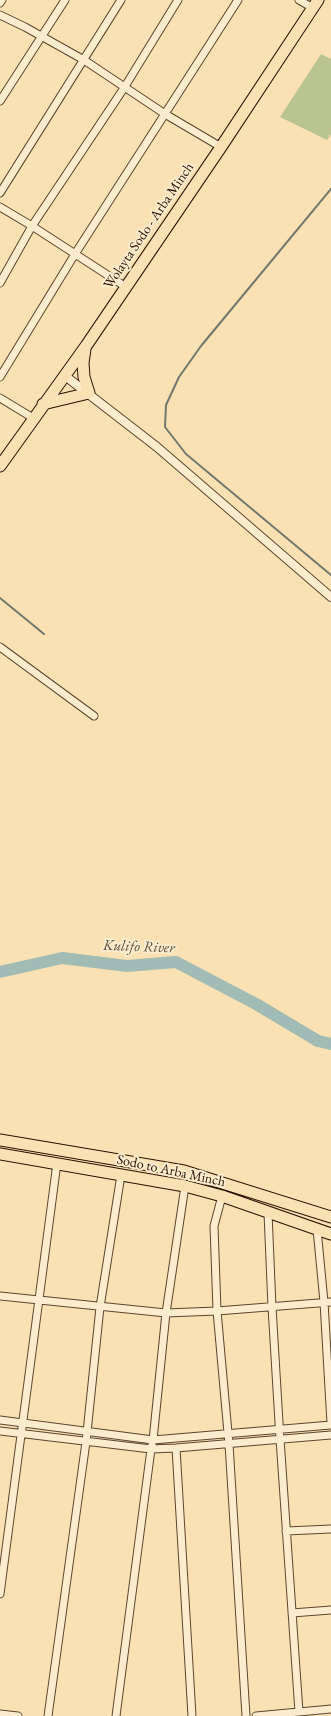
<!DOCTYPE html>
<style>
body{margin:0}
canvas{display:block;background:#fae1b3}
</style>
<canvas width="331" height="1716"></canvas>
<script>
const g = document.querySelector('canvas').getContext('2d');
g.lineJoin = 'round';
function fill(path, color) {
  g.fillStyle = color;
  g.fill(path, 'evenodd');
}
function poly(rows) {
  const path = new Path2D();
  for (const r of rows) {
    path.moveTo(r[0], r[1]);
    for (let i = 2; i < r.length; i += 2) path.lineTo(r[i], r[i + 1]);
  }
  return path;
}
function trace(path, color, width, dash) {
  g.strokeStyle = color;
  g.lineWidth = width;
  g.lineCap = dash ? 'butt' : 'round';
  g.setLineDash(dash || []);
  g.stroke(path);
}
function drawText(font, color, halo, rows, align = 'center') {
  g.font = font + ' "EB Garamond",serif';
  g.lineWidth = 4;
  g.setLineDash([]);
  g.textBaseline = 'middle';
  g.strokeStyle = halo;
  g.fillStyle = color;
  for (const [text, x, y, turn = 0] of rows) {
    g.save();
    g.translate(x, y);
    g.rotate((+turn || 0) * Math.PI / 180);
    g.textAlign = isNaN(turn) ? turn : align;
    if (halo) g.strokeText(text, 0, 0);
    g.fillText(text, 0, 0);
    g.restore();
  }
}
fill(poly([
 [321,54,331,59,331,134,327,140,280,117]
]), '#b9c490');
trace(poly([
 [331,189,201,346,179,377,166,405,165,427,186,454,331,575],
 [0,598,44,634]
]), '#71786d', 2);
trace(poly([
 [0,972,62,958,127,966,176,962,256,1004,318,1041,331,1044]
]), '#a1bcb5', 12);
const minor = poly([
 [299,0,313,8],
 [0,3,2,0],
 [0,15,25,27,84,60,165,114,221,147],
 [0,101,65,0],
 [0,193,121,0],
 [0,207,32,226,126,287],
 [0,283,32,226,124,88,178,0],
 [0,377,75,254,238,0],
 [0,398,33,418],
 [0,647,94,716],
 [222,1196,214,1226,217,1311,229,1444,246,1716],
 [268,1213,272,1307,280,1439,299,1712],
 [317,1229,324,1302,331,1423],
 [0,1296,166,1313,217,1311,331,1302],
 [0,1420,153,1440,331,1425],
 [0,1431,151,1449,176,1448,331,1435],
 [176,1448,192,1716],
 [286,1531,331,1529],
 [0,1594,57,1163],
 [292,1613,331,1610],
 [0,1714,18,1716],
 [48,1716,86,1442,100,1307,121,1175],
 [116,1716,151,1449,153,1440,166,1313,185,1186],
 [256,1716,331,1709]
]);
const tertiary = poly([
 [64,375,157,447,331,597]
]);
const trunk = poly([
 [43,404,89,393,84,377,83,363,85,349],
 [0,466,86,346,221,147,318,0],
 [0,1140,184,1171,331,1217],
 [0,1154,185,1186,222,1196,331,1234]
]);
trace(minor, '#5c452d', 9);
trace(tertiary, '#5c452d', 10);
trace(trunk, '#281100', 13);
trace(minor, '#fcecce', 7);
trace(tertiary, '#fcecce', 8);
trace(trunk, '#fae1b3', 11);
drawText('14px', '#281100', '#fcecce', [
 ["Wolayta Sodo - Arba Minch",149,226,-56],
 ["Sodo to Arba Minch",171,1171,12]
]);
drawText('italic 15px', '#524d3f', '#fcecce', [
 ["Kulifo River",139,947,2]
]);
</script>
